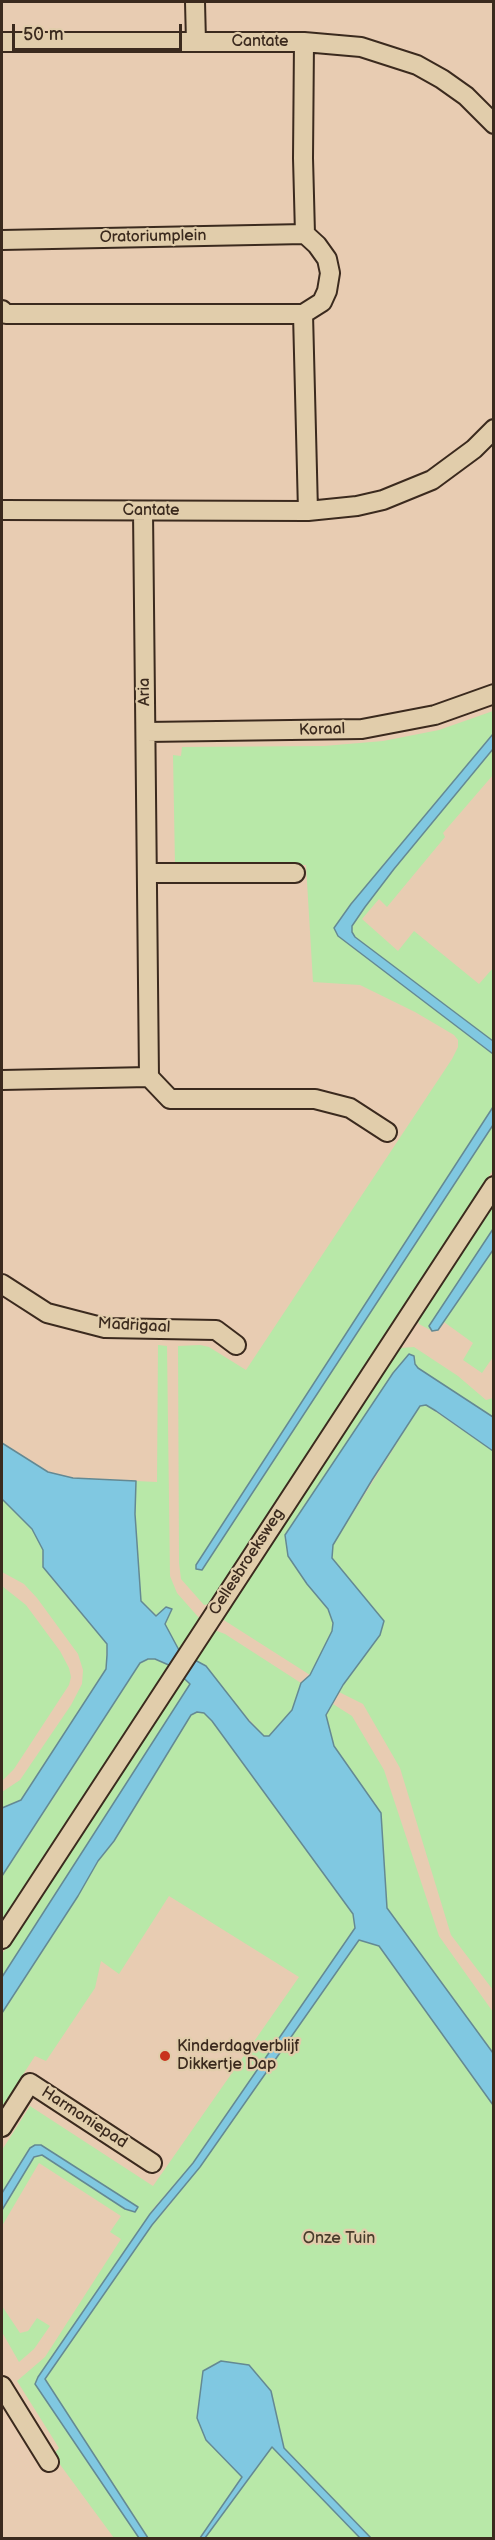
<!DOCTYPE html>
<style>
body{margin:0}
#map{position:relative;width:495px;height:2540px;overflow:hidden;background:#e8ccb2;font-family:"Balsamiq Sans",sans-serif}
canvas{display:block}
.frame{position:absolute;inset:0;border:3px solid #3b2a1e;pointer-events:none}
.scale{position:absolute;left:12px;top:24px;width:170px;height:27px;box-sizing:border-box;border:3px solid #3b2a1e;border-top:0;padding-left:8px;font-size:18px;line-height:21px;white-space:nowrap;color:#3b2a1e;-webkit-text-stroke:4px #e1cdab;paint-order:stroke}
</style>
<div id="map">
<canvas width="495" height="2540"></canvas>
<div class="frame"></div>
<div class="scale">50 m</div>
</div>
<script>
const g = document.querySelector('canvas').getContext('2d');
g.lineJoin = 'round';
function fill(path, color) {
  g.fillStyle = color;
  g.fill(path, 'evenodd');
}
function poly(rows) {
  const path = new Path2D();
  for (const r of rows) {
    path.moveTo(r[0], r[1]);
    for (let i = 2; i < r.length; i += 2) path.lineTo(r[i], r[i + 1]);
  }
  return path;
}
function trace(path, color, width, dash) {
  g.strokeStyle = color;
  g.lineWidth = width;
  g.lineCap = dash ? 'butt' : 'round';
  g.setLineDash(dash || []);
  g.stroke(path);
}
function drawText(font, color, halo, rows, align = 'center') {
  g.font = font + ' "Balsamiq Sans",sans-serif';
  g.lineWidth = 4.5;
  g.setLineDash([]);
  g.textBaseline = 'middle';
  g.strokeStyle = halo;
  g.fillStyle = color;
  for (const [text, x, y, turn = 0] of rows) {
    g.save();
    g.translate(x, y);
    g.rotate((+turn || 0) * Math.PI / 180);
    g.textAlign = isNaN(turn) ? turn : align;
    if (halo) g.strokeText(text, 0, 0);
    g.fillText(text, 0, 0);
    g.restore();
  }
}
fill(poly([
 [493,711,493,734,351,904,334,928,338,936,493,1054,493,1107,196,1565,196,1569,202,1570,493,1125,493,1170,214,1603,204,1605,181,1579,179,1563,178,1346,200,1345,209,1347,246,1370,452,1059,458,1047,458,1040,454,1035,415,1012,360,985,313,982,306,865,175,865,173,755,181,756,182,747,324,746,383,741,439,730],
 [493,749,493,775,443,833,445,837,387,907,379,899,362,919,398,951,414,931,479,984,493,968,493,1041,355,937,352,932,352,926,365,907,394,869],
 [493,1203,493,1229,430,1326,432,1331,419,1324,417,1318],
 [493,1250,493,1357,482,1373,463,1360,473,1343,444,1322],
 [158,1345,167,1346,170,1576,177,1593,200,1619,180,1652,166,1630,165,1621,172,1610,157,1616,141,1601,135,1513,136,1481,157,1482],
 [414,1347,458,1376,486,1400,493,1398,493,1417,418,1368,415,1364,415,1358,285,1535,333,1616,332,1631,310,1675,219,1617,394,1352,400,1348],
 [426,1405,493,1451,493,1990,451,1935,400,1768,363,1704,339,1692,383,1621,332,1558,333,1545,417,1411,420,1406],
 [2,1499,32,1529,44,1550,42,1560,52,1579,107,1644,106,1669,21,1800,2,1808,2,1792,20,1780,71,1705,82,1684,83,1670,78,1654,37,1598,24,1584,2,1572],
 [2,1586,26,1605,60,1651,69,1668,71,1677,69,1685,14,1769,2,1781],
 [217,1631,225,1634,301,1683,292,1710,269,1736,264,1736,193,1658,211,1632],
 [148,1658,155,1658,171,1666,2,1922,2,1876,140,1663],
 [182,1677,190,1684,2,1977,2,1954],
 [333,1704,352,1716,384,1770,439,1936,493,2012,493,2053,387,1908,381,1813,334,1746,326,1715],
 [197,1712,204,1713,212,1721,353,1914,355,1928,193,2163,153,2209,38,2377,36,2385,139,2538,114,2538,53,2455,59,2448,17,2381,45,2357,121,2239,110,2232,121,2216,39,2163,2,2226,2,2210,34,2157,42,2155,125,2209,138,2207,30,2148,2,2193,2,2150,30,2106,153,2186,299,1977,169,1896,119,1974,101,1961,95,1988,46,2061,35,2056,2,2107,2,2013,78,1896,98,1861,114,1841,191,1715],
 [359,1940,379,1946,493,2103,493,2538,371,2538,284,2448,271,2391,249,2365,206,2440,242,2477,200,2538,148,2538,45,2379,152,2225,169,2206],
 [2,2306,20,2333,28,2331,37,2318,50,2326,34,2349,19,2362,2,2332],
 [272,2447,282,2457,360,2538,205,2538]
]), '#b8e8a8');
const water = poly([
 [493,734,493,749,394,869,365,907,352,926,352,932,355,937,493,1041,493,1054,338,936,334,928,351,904,493,734],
 [493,1107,493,1125,202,1570,196,1569,196,1565,493,1107],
 [493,1229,493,1250,438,1330,432,1331,429,1326,493,1229],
 [409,1354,414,1356,415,1364,418,1368,493,1417,493,1451,436,1411,426,1405,420,1406,372,1480,333,1545,332,1558,384,1621,380,1635,343,1685,326,1715,334,1746,381,1813,387,1908,493,2053,493,2105,379,1946,359,1940,200,2167,152,2225,45,2379,148,2538,139,2538,35,2384,38,2377,150,2214,193,2163,355,1928,353,1914,212,1721,204,1713,197,1712,191,1715,114,1841,98,1861,78,1896,2,2013,2,1977,190,1684,171,1666,155,1659,148,1659,140,1663,2,1876,2,1808,21,1800,106,1669,107,1655,107,1644,43,1567,43,1550,32,1529,2,1499,2,1443,48,1472,73,1478,136,1481,135,1514,141,1601,156,1616,166,1607,172,1609,165,1624,180,1652,206,1666,249,1721,264,1736,269,1736,292,1710,301,1683,310,1675,332,1631,333,1623,328,1609,307,1584,288,1556,285,1535,393,1373,409,1354],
 [35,2145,41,2145,138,2207,135,2212,125,2209,42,2155,34,2157,2,2210,2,2193,30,2148,35,2145],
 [221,2361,249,2365,271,2391,284,2448,371,2538,360,2538,272,2447,205,2538,200,2538,242,2477,206,2440,197,2418,203,2371,221,2361]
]);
fill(water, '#80c8e1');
trace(water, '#648993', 1.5);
const street = poly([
 [195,2,196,42],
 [2,42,304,42,361,47,417,65,442,79,466,96,494,124],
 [304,42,303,158,305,234],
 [2,240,305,234,317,245,327,259,330,273,327,291,322,302,303,314,308,511],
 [2,310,6,314,303,314],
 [2,510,308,511,357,506,383,500,432,480,474,449,494,429],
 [143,511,149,1077],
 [146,732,362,729,435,715,494,694],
 [147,873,295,873],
 [2,1080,149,1077,170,1099,315,1099,350,1108,387,1132],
 [2,1284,47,1313,105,1328,216,1330,236,1345],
 [2,1939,494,1186],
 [2,2127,30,2083,152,2163],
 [2,2386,49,2462]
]);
trace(street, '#3b2a1e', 22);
trace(street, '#e1cdab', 18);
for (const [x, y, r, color] of [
 [165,2056,6,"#c8321e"]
]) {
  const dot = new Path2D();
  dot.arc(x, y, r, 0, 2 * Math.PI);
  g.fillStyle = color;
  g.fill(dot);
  trace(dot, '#e1cdab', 2);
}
drawText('16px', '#3b2a1e', '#e1cdab', [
 ["Cantate",260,42],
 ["Oratoriumplein",153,237,-1],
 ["Cantate",151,511],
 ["Aria",145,692,-91],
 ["Koraal",322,730,-2],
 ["Madrigaal",134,1326,3],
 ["Cellesbroeksweg",247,1562,-57],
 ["Harmoniepad",84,2118,33]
]);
drawText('16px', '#3b2a1e', '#e1cdab', [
 ["Kinderdagverblijf",177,2047],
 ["Dikkertje Dap",177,2065]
], 'left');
drawText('16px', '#483d2c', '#e1cdab', [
 ["Onze Tuin",339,2239]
]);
</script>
